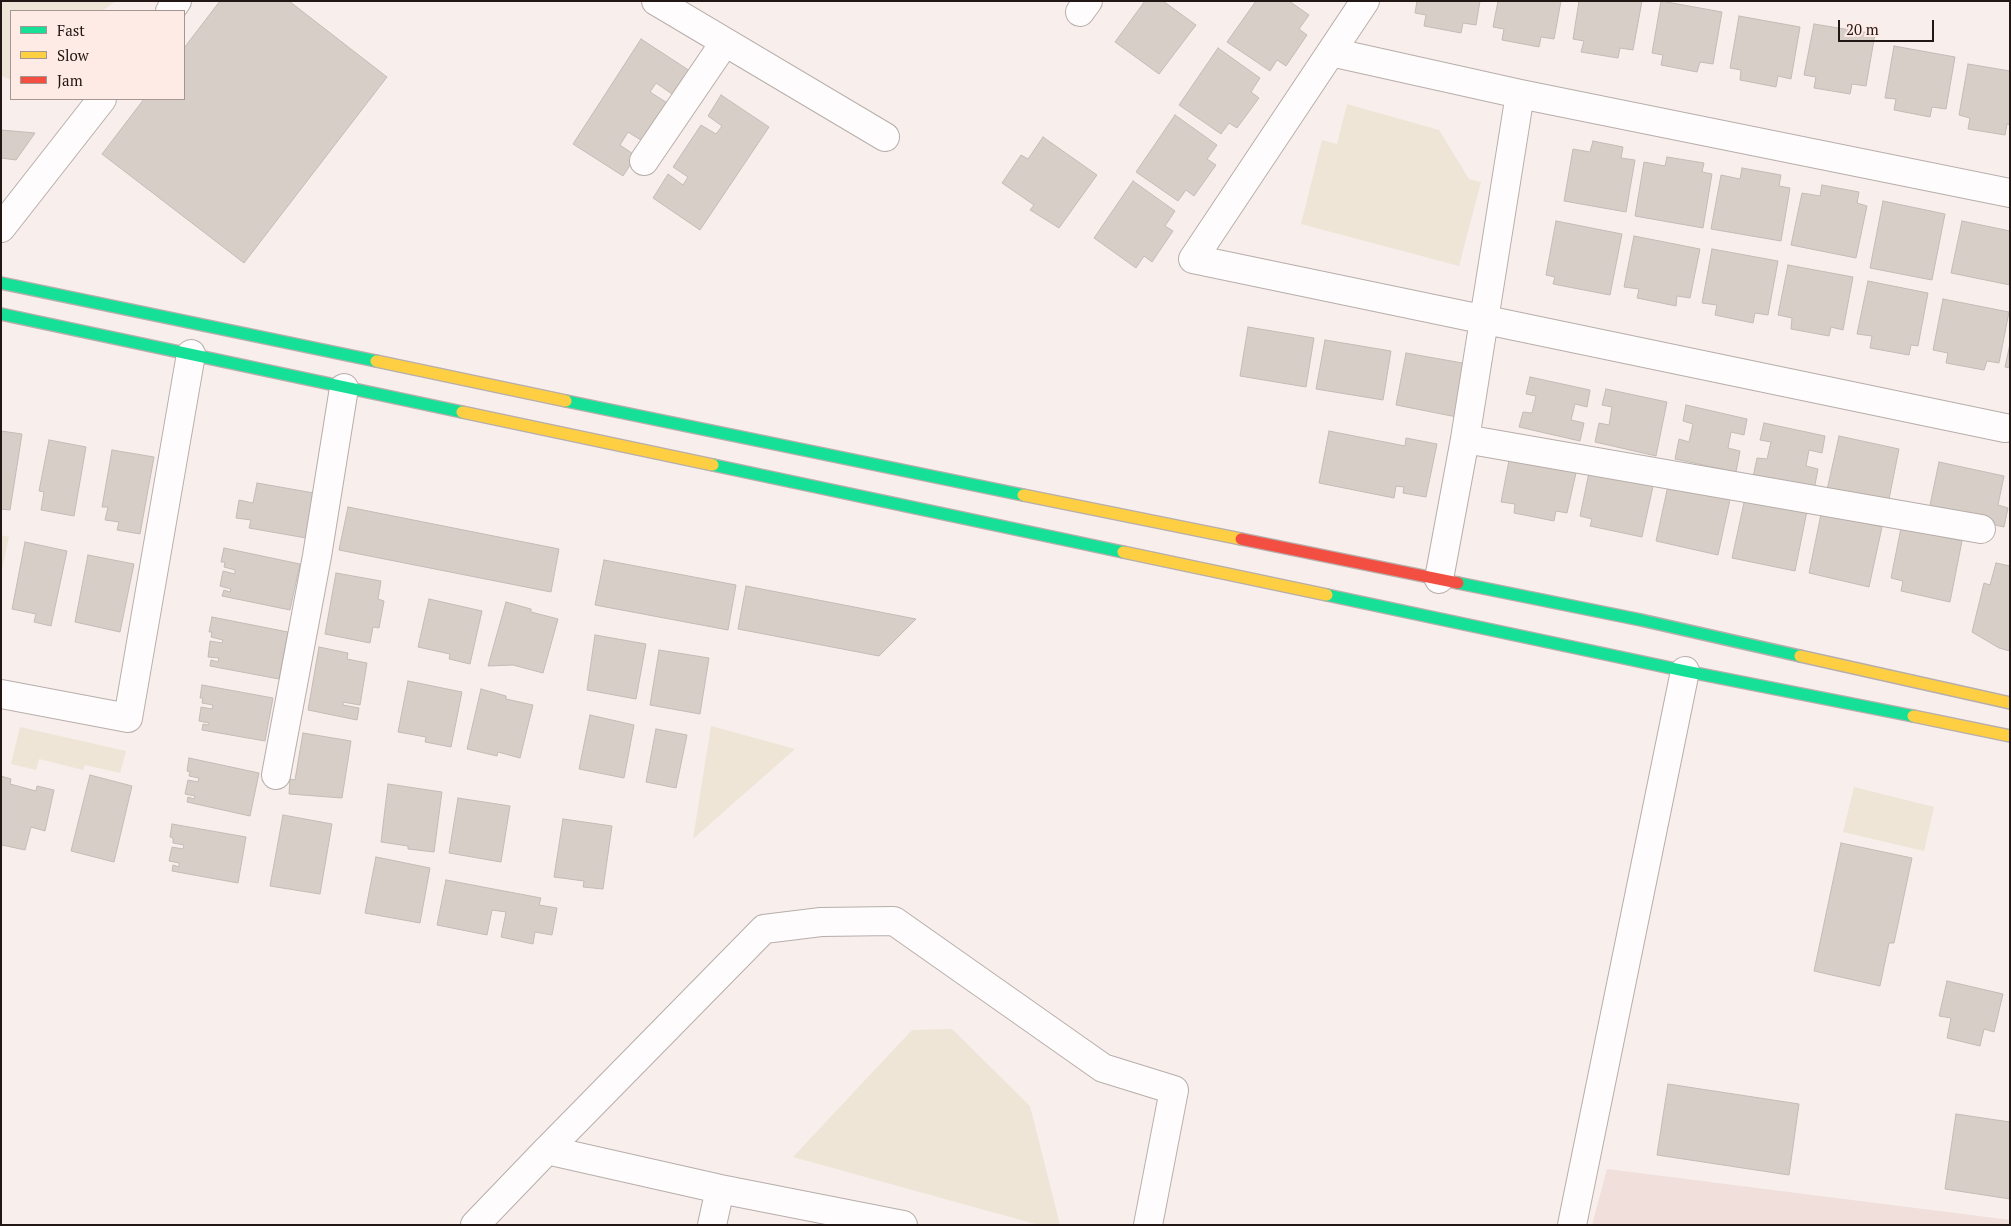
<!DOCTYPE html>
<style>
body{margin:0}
#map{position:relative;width:2011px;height:1226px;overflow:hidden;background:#f8eeeb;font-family:"PT Serif",serif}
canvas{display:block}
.frame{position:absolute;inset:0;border:2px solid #221714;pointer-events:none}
.legend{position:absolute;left:10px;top:10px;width:175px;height:90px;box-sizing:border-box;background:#feebe5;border:1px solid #a69691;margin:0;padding:6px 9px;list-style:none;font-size:15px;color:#221714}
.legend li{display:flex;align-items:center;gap:10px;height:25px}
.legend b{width:25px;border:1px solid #a69691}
.scale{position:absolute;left:1838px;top:20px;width:96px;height:22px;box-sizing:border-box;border:2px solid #221714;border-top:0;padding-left:6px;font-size:15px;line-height:18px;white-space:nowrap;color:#221714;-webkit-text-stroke:4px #feebe5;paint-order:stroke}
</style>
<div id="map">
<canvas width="2011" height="1226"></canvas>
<div class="frame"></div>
<ul class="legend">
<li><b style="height:6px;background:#16e098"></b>Fast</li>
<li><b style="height:6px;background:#ffcf43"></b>Slow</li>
<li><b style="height:6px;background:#f24e42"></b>Jam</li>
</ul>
<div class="scale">20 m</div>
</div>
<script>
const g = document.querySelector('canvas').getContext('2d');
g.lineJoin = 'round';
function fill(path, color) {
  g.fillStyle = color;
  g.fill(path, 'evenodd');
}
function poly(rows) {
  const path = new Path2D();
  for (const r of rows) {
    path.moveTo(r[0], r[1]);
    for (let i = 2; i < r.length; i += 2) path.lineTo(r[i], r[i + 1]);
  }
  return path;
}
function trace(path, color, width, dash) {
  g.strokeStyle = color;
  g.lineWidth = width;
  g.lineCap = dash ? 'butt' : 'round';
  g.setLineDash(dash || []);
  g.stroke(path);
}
fill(poly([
 [1607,1169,2010,1220,2010,1225,1592,1225]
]), '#f0dfda');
fill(poly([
 [1,1,116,1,102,11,11,11,11,80,1,76],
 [1347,104,1439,130,1469,179,1481,182,1459,266,1301,224,1322,140,1337,144],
 [1,535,9,537,1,574],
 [711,726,795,749,693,839],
 [20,727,126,751,120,773,85,765,83,770,39,759,36,770,11,764],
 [1854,787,1934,807,1924,851,1843,832],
 [952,1029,1030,1106,1060,1225,1039,1225,793,1157,912,1030]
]), '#eee5d7');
const building = poly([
 [220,1,289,1,387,77,244,263,102,154,144,99,184,99,184,48,220,1],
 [1145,1,1163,1,1196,25,1159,74,1115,42,1145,1],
 [1256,1,1289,1,1309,15,1299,29,1307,35,1286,66,1277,60,1270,71,1227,42,1256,1],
 [1417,1,1480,1,1476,25,1463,23,1461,33,1424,26,1426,15,1415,13,1417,1],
 [1498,1,1561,1,1554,39,1541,37,1539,47,1502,40,1504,29,1493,27,1498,1],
 [1579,1,1642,1,1633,50,1620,48,1618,58,1581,52,1584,41,1573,39,1579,1],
 [1661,1,1722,12,1713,64,1700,62,1697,72,1661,65,1663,55,1652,53,1661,1],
 [1739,16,1800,27,1791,79,1778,76,1776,87,1740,80,1741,70,1730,68,1739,16],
 [1814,24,1875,34,1866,86,1852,84,1850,94,1814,88,1816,77,1804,75,1814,24],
 [641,39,690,71,675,96,656,83,650,92,669,104,644,142,628,132,620,145,636,156,623,176,573,144,641,39],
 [1894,46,1955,57,1946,109,1932,107,1930,117,1894,110,1896,99,1885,98,1894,46],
 [1218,48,1260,78,1251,92,1259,98,1237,128,1229,123,1221,134,1179,105,1218,48],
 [1968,64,2010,71,2010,125,2007,124,2005,135,1968,129,1970,118,1959,115,1968,64],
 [721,95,769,127,700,230,653,198,668,174,683,185,688,177,673,167,701,125,716,134,722,126,708,116,721,95],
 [1175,115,1217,145,1207,159,1216,165,1194,196,1186,190,1178,201,1136,172,1175,115],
 [1,130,35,133,16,160,1,158,1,130],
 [1043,137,1097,175,1059,228,1030,210,1034,205,1002,183,1021,155,1028,159,1043,137],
 [1593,141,1623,147,1621,158,1635,160,1626,212,1564,201,1573,149,1590,152,1593,141],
 [1667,157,1704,163,1702,172,1712,174,1703,228,1635,216,1644,162,1665,166,1667,157],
 [1742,168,1781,175,1779,186,1790,188,1781,241,1711,229,1721,175,1740,179,1742,168],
 [1133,181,1175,211,1165,226,1173,231,1152,262,1144,256,1136,268,1094,238,1133,181],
 [1822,185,1859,192,1857,203,1867,206,1856,258,1791,245,1802,193,1820,196,1822,185],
 [1883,201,1945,214,1932,280,1870,268,1883,201],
 [1556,221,1622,234,1610,295,1553,284,1555,277,1546,275,1556,221],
 [1962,221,2010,231,2010,285,1951,273,1962,221],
 [1634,236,1700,249,1690,298,1677,296,1676,306,1637,298,1639,289,1624,287,1634,236],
 [1712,249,1778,261,1768,315,1755,313,1753,323,1715,315,1717,305,1702,303,1712,249],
 [1788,265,1853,277,1843,330,1831,327,1829,336,1791,329,1792,318,1778,315,1788,265],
 [1868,281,1928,293,1918,346,1911,345,1909,355,1870,348,1872,336,1857,334,1868,281],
 [1943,299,2009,312,1999,363,1987,361,1984,370,1946,363,1948,353,1933,350,1943,299],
 [1248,327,1314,338,1306,387,1240,376,1248,327],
 [1325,340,1391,351,1383,400,1316,389,1325,340],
 [2010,344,2010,368,2005,367,2010,344],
 [1406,353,1468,364,1457,417,1396,405,1406,353],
 [1530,377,1590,390,1587,407,1575,404,1571,420,1584,423,1580,441,1519,427,1523,412,1532,413,1536,396,1526,394,1530,377],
 [1606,389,1667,402,1656,456,1595,442,1599,423,1609,425,1612,407,1602,405,1606,389],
 [1686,405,1747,419,1744,435,1731,432,1728,448,1740,451,1736,472,1675,459,1679,439,1689,442,1693,424,1683,421,1686,405],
 [1764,423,1825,436,1822,453,1809,450,1806,466,1818,469,1814,490,1753,477,1757,458,1767,459,1771,442,1760,440,1764,423],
 [1,431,22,434,10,510,1,509,1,431],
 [1329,431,1405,446,1406,438,1437,444,1426,497,1403,493,1404,487,1396,486,1394,498,1319,483,1329,431],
 [1839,436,1899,449,1888,504,1827,490,1839,436],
 [49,440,86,447,74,516,41,510,44,492,39,491,49,440],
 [112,450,154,457,140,534,117,530,119,522,105,520,108,507,102,507,112,450],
 [1511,450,1578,464,1567,513,1556,511,1554,521,1514,513,1515,504,1501,502,1511,450],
 [1939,462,2004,476,1998,505,2008,508,2004,527,1929,510,1939,462],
 [1591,463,1655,477,1642,537,1590,526,1592,519,1580,516,1591,463],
 [1669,481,1731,495,1718,555,1656,541,1669,481],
 [257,483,314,493,306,538,249,528,251,520,236,518,239,500,253,503,257,483],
 [1745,498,1807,511,1795,571,1732,558,1745,498],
 [348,507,559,549,551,592,339,550,348,507],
 [1821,514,1882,527,1869,587,1809,573,1821,514],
 [1901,528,1962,541,1950,602,1901,591,1903,581,1891,578,1901,528],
 [25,542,67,551,51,626,34,622,36,614,12,609,25,542],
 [224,548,300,564,290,610,222,596,224,590,230,592,231,589,220,586,223,571,235,574,235,570,224,567,225,562,221,562,224,548],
 [88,555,134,564,120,632,75,622,88,555],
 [604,560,736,585,728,630,595,605,604,560],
 [1996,563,2010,566,2010,651,1999,648,1972,632,1984,583,1990,585,1996,563],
 [336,573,381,581,378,599,384,601,379,628,373,627,370,643,325,634,336,573],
 [746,586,916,619,879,656,738,629,746,586],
 [429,599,482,611,470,664,449,659,450,654,418,647,429,599],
 [506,602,531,609,531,612,558,619,543,673,513,665,488,666,506,602],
 [212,617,288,632,279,679,210,666,211,660,218,662,219,658,208,657,210,641,222,643,223,640,211,637,212,632,209,632,212,617],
 [595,635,646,644,636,699,587,690,595,635],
 [319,647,348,653,347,659,367,663,360,705,343,702,343,705,359,708,357,720,308,710,319,647],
 [659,650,709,658,700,714,650,705,659,650],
 [408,681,462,692,451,747,425,742,426,737,398,732,408,681],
 [202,685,273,698,265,741,202,730,203,724,208,725,209,723,199,721,201,707,212,709,213,705,202,703,203,698,200,698,202,685],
 [481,689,506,696,506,699,533,705,520,758,498,752,497,756,467,749,481,689],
 [590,715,634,725,624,778,579,769,590,715],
 [656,729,687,735,676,788,646,782,656,729],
 [303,733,351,741,342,798,289,794,290,779,295,780,303,733],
 [189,758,259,773,250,816,187,802,188,797,194,799,195,796,185,794,188,780,198,782,199,778,189,776,190,772,187,771,189,758],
 [90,775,132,786,114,862,71,851,90,775],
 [1,776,11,779,10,784,36,791,37,786,54,790,45,831,31,827,25,850,2,845,1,851,1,776],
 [388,784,442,792,434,852,408,849,408,846,381,842,388,784],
 [458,798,510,806,501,862,449,853,458,798],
 [283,815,332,824,320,894,270,886,283,815],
 [563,819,612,826,603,889,583,887,584,881,554,877,563,819],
 [172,824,246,837,238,883,172,871,173,865,179,867,179,863,169,861,172,847,183,849,184,845,173,843,173,838,170,837,172,824],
 [1841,843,1912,858,1894,943,1889,943,1880,986,1814,971,1841,843],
 [376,857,430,868,420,923,365,913,376,857],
 [446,880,541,898,539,905,557,908,552,935,535,932,533,944,501,937,506,912,492,910,487,935,437,925,446,880],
 [1947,981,2003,994,1994,1032,1984,1029,1980,1046,1947,1038,1951,1018,1939,1016,1947,981],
 [1668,1084,1799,1104,1789,1175,1657,1155,1668,1084],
 [1956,1114,2010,1122,2010,1199,1945,1189,1956,1114]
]);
fill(building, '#d8cec8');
trace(building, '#c4bbb6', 1);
const street = poly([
 [656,1,885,137],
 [1365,1,1193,259,2005,428],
 [170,11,177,1],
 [1080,12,1088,1],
 [1331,52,1520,94,2010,193],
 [644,161,725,42],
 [1,228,102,99],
 [1465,439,1981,529],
 [1439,579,1465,439,1520,94],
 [1,694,128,718,191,354],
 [276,775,317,556,344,388],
 [475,1225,547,1150],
 [712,1225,720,1189],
 [903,1225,720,1189,547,1150,764,929,821,922,894,921,1103,1068,1174,1090,1148,1225],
 [1572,1225,1685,671]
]);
const fast = poly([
 [1,283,376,361],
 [1,314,462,412],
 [566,401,1023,495],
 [713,465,1123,552],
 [1458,583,1641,620,1800,656],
 [1327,595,1685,671,1913,716]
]);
const slow = poly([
 [376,361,566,401],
 [462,412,713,465],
 [1023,495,1241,539],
 [1123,552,1327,595],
 [1800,656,2010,703],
 [1913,716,2010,736]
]);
const jam = poly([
 [1241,539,1458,583]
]);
trace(street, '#b7aeab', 30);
trace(fast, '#b7aeab', 14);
trace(slow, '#b7aeab', 14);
trace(jam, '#b7aeab', 14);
trace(street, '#fefcfc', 28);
trace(fast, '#16e098', 11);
trace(slow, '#ffcf43', 11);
trace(jam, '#f24e42', 11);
</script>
